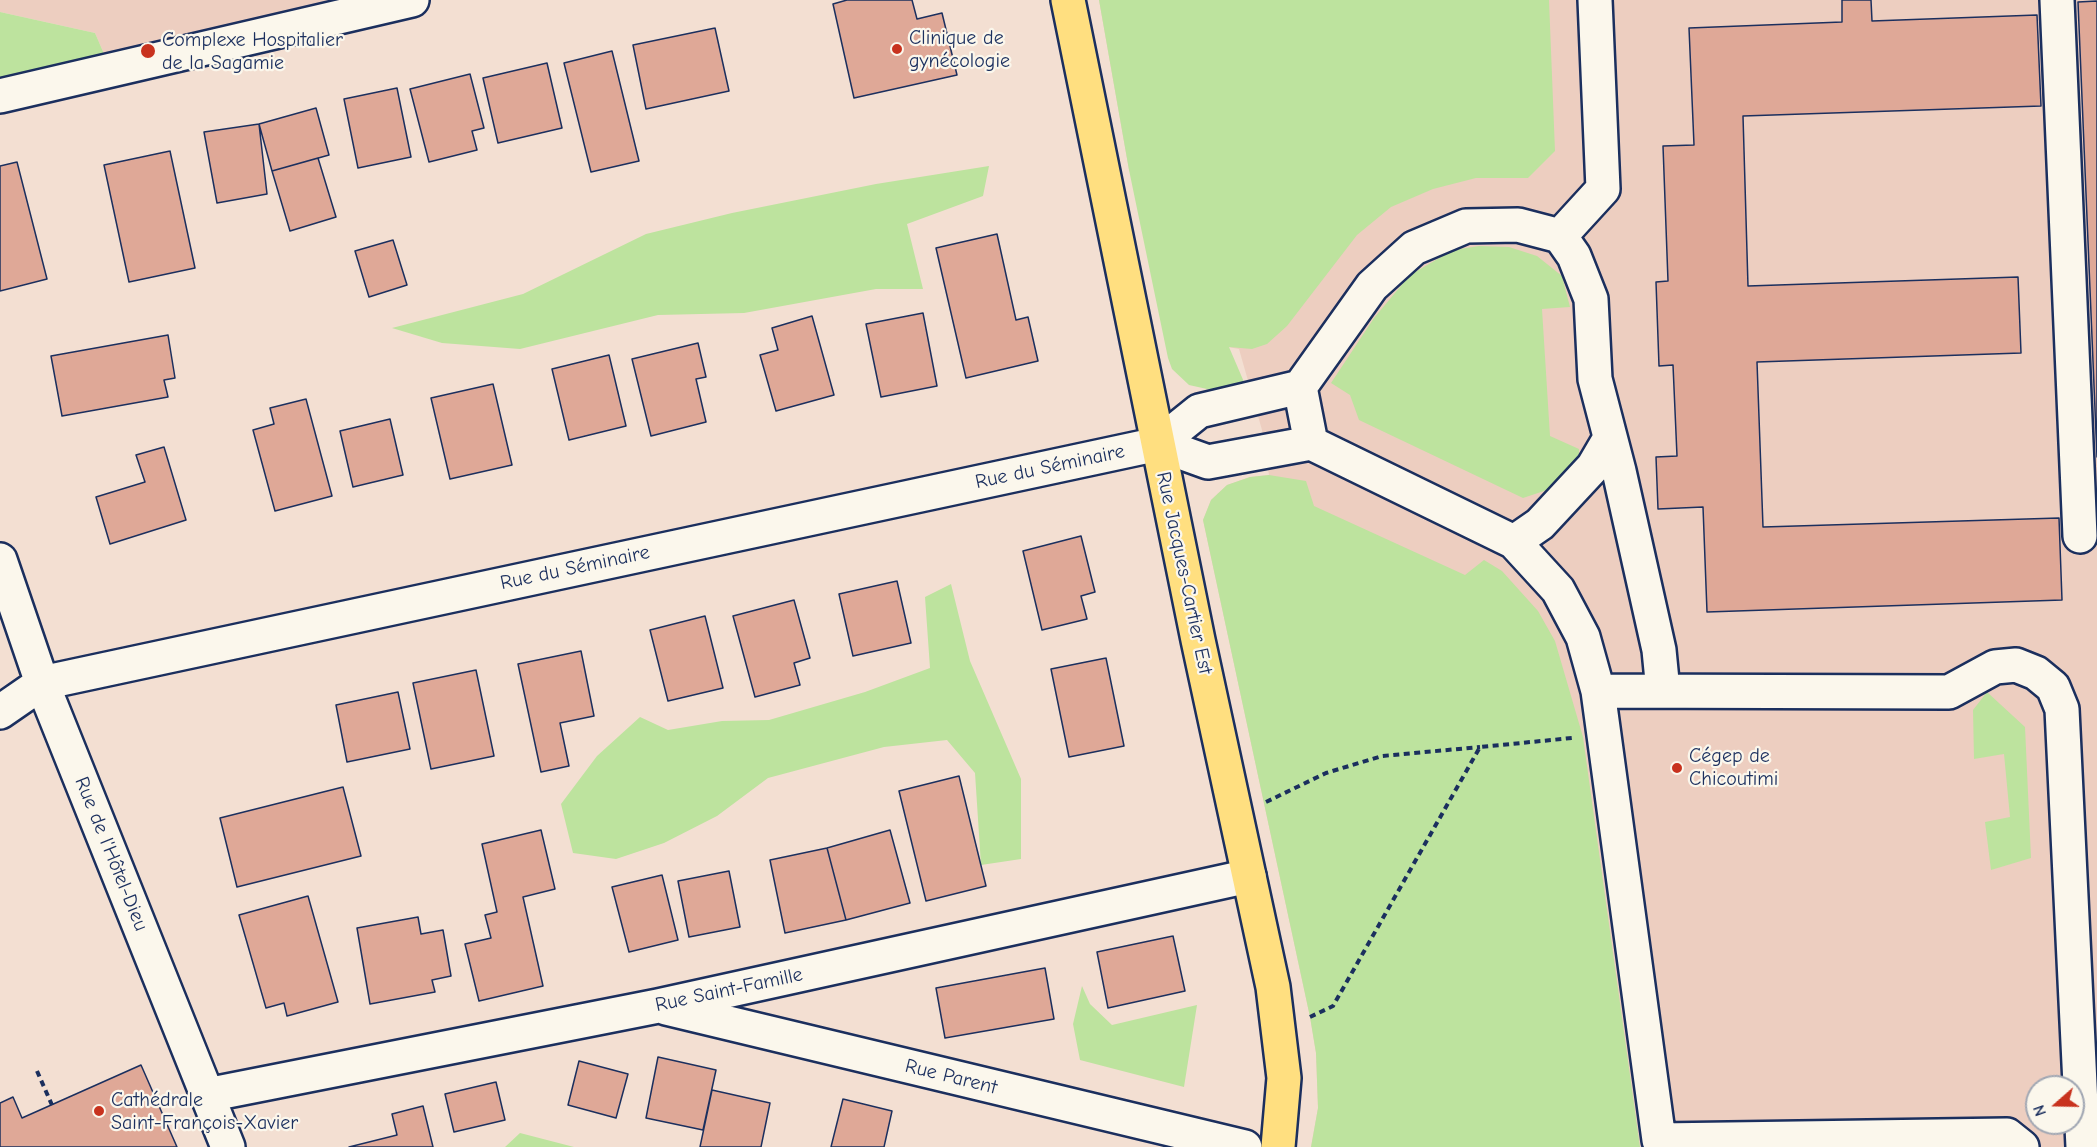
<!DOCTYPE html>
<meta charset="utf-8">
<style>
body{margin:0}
#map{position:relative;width:2097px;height:1147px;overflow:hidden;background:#f3dfd2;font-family:"Comic Neue",sans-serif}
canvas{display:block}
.north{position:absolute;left:2025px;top:1075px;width:60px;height:60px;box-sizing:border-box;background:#fbf7ec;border:2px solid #a1a7b3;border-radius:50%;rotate:250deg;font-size:16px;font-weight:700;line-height:24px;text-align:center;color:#1b2f5e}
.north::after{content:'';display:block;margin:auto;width:21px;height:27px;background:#c8321e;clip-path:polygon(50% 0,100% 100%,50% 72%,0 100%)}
</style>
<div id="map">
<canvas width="2097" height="1147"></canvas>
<div class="north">N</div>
</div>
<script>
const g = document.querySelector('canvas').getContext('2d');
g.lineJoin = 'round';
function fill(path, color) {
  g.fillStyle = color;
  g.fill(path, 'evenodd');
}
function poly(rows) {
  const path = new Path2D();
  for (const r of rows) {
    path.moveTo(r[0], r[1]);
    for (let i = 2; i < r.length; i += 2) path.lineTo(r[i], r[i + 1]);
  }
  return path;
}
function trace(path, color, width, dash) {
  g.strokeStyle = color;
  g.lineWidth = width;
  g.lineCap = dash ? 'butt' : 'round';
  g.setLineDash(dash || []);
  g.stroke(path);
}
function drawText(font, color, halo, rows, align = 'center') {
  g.font = font + ' "Comic Neue",sans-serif';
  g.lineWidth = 4.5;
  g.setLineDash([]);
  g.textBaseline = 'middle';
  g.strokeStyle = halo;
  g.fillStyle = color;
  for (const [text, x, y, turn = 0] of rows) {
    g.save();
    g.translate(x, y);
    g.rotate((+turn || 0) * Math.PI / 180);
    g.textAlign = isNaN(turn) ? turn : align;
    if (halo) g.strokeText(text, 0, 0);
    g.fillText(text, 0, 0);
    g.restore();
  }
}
fill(poly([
 [0,0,412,0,111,70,95,33,0,12],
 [1099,0,2097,0,2097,1147,1311,1147,1318,1108,1316,1053,1310,1017,1203,520,1211,500,1227,485,1250,477,1269,475,1262,430,1239,349,1228,347,1129,170],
 [2037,1087,2073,1087,2073,1123,2037,1123]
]), '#edcec0');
fill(poly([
 [1099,0,1549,0,1555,151,1528,178,1476,178,1433,189,1391,207,1357,235,1287,326,1267,344,1252,349,1229,347,1244,382,1227,389,1207,389,1189,385,1172,369,1168,358,1129,170],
 [0,12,95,33,111,70,0,96],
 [989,166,983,196,907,224,923,289,876,289,744,313,658,315,520,349,442,343,392,328,523,294,646,234,732,213,876,184],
 [1479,246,1509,247,1537,256,1562,276,1570,307,1542,309,1550,436,1579,449,1579,459,1556,487,1523,498,1359,420,1350,395,1331,383,1374,318,1410,275,1453,250],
 [1269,475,1306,481,1314,506,1465,575,1484,560,1502,571,1538,611,1555,641,1583,737,1640,1147,1311,1147,1318,1108,1316,1053,1310,1017,1203,520,1211,500,1227,485,1250,477],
 [951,584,970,661,1021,779,1021,859,981,865,975,773,947,740,884,747,768,778,717,816,664,843,616,859,573,853,561,804,597,756,640,717,668,730,722,721,769,720,865,692,930,668,925,597],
 [1987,692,2025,727,2031,858,1991,870,1985,822,2010,817,2004,754,1974,759,1973,710],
 [1082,986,1090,1004,1112,1025,1197,1005,1184,1087,1080,1060,1073,1024],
 [520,1133,574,1147,505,1147]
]), '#bde39e');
const building = poly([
 [847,0,912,0,917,19,942,13,957,75,854,98,833,4,847,0],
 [1842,0,1871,0,1872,21,2037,15,2041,106,1743,116,1748,286,2018,277,2021,353,1757,362,1763,527,2059,518,2062,600,1707,612,1703,507,1658,509,1656,457,1677,456,1673,365,1659,366,1656,282,1668,281,1663,146,1694,145,1689,28,1842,22,1842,0],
 [2097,1,2097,457,2078,2,2097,1],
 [715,28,729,91,646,109,633,45,715,28],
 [612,51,639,161,591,172,564,63,612,51],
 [547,63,562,128,498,143,483,78,547,63],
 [470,74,484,128,472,131,477,150,429,162,410,89,470,74],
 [397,88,411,157,358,168,344,99,397,88],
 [316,108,329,155,272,171,259,124,316,108],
 [259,124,267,194,217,203,204,132,259,124],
 [170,151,195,268,129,282,104,165,170,151],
 [318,158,336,217,290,231,272,171,318,158],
 [17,162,47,279,0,291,0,166,17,162],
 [997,234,1016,320,1028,317,1038,361,966,378,936,248,997,234],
 [393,240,407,285,369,297,355,251,393,240],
 [923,313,937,386,881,397,866,324,923,313],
 [812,316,834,395,776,411,760,355,778,350,772,328,812,316],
 [168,335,175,378,164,380,168,397,62,416,51,356,168,335],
 [698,343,706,377,696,379,706,422,651,436,632,359,698,343],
 [609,355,626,426,569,440,552,369,609,355],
 [493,384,512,465,450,479,431,398,493,384],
 [306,399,332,496,275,511,253,430,274,424,270,408,306,399],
 [390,419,403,475,353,487,340,431,390,419],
 [164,447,186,520,110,544,96,497,145,482,136,455,164,447],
 [1081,536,1095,592,1081,596,1087,619,1042,630,1023,551,1081,536],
 [897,581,911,643,853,656,839,594,897,581],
 [794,600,810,658,794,663,800,685,755,697,733,616,794,600],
 [705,616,723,688,668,701,650,630,705,616],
 [581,651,594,716,560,723,569,766,541,772,518,664,581,651],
 [1106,658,1124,746,1069,757,1051,669,1106,658],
 [476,670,494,756,431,769,413,683,476,670],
 [398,692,410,749,347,762,336,705,398,692],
 [959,776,986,886,926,901,899,791,959,776],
 [343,787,361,856,237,887,220,818,343,787],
 [541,830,555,889,523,897,543,986,479,1001,465,944,491,938,485,915,497,912,482,844,541,830],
 [890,830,910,903,846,920,827,848,890,830],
 [827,848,846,920,785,933,770,860,827,848],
 [729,871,740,927,689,937,678,881,729,871],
 [662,875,678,940,629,952,612,887,662,875],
 [308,896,338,1002,287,1016,284,1003,266,1008,239,915,308,896],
 [418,917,421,934,443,930,451,976,432,980,435,992,370,1004,357,928,418,917],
 [1173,936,1185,991,1108,1008,1097,952,1173,936],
 [1045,968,1054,1019,945,1038,936,988,1045,968],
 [658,1057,716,1070,703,1130,646,1118,658,1057],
 [579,1061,628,1074,616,1118,568,1105,579,1061],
 [141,1065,177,1147,0,1147,0,1103,13,1097,22,1118,141,1065],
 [496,1082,505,1120,454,1132,445,1094,496,1082],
 [712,1090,770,1103,761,1147,700,1147,712,1090],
 [843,1099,892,1111,884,1147,831,1147,843,1099],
 [423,1106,433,1147,349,1147,397,1135,392,1114,423,1106]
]);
fill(building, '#dfa897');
trace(building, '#1b2f5e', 1.5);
const minor = poly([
 [2057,0,2080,536],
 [0,96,412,0],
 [1560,236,1603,189,1595,0],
 [1311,443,1300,387,1372,286,1414,248,1466,226,1518,225,1560,236,1574,256,1591,299,1595,379,1619,471,1659,650,1663,691],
 [1158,444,1208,462,1311,443,1514,542,1558,590,1583,637,1598,691,1659,1140,2007,1135,2022,1147],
 [1514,542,1540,524,1593,467,1610,438],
 [0,560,42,683,228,1147],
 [1598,691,1949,692,1995,667,2016,665,2036,673,2053,687,2062,709,2083,1147],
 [0,712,42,683,1158,444,1199,411,1300,387],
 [666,1008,1245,1147],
 [207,1095,658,1006,1249,876]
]);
const major = poly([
 [1068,0,1198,640,1273,987,1284,1078,1278,1147]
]);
trace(minor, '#1b2f5e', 38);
trace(major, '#1b2f5e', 38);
trace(poly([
 [1266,802,1326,773,1382,756,1480,747],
 [1310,1017,1333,1006,1480,747,1572,738],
 [37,1071,52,1105]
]), '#1b2f5e', 4, [6, 4.5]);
trace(minor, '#fbf7ec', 33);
trace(major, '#ffdf80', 33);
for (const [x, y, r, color] of [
 [897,49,6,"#c8321e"],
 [148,51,8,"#c8321e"],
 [1677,768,6,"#c8321e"],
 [99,1111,6,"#c8321e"]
]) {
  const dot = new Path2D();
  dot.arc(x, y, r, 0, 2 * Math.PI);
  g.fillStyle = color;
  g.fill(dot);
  trace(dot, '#fbf7ec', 2);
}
drawText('20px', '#1b2f5e', '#fbf7ec', [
 ["Clinique de",909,38],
 ["gynécologie",909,61],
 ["Complexe Hospitalier",162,40],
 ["de la Sagamie",162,63],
 ["Cégep de",1689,756],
 ["Chicoutimi",1689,779],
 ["Cathédrale",111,1100],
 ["Saint-François-Xavier",111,1123]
], 'left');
drawText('20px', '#1b2f5e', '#fbf7ec', [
 ["Rue du Séminaire",1050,467,-12],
 ["Rue du Séminaire",575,568,-12],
 ["Rue Jacques-Cartier Est",1184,573,78],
 ["Rue de l'Hôtel-Dieu",111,854,68],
 ["Rue Saint-Famille",729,990,-12],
 ["Rue Parent",951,1077,14]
]);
</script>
